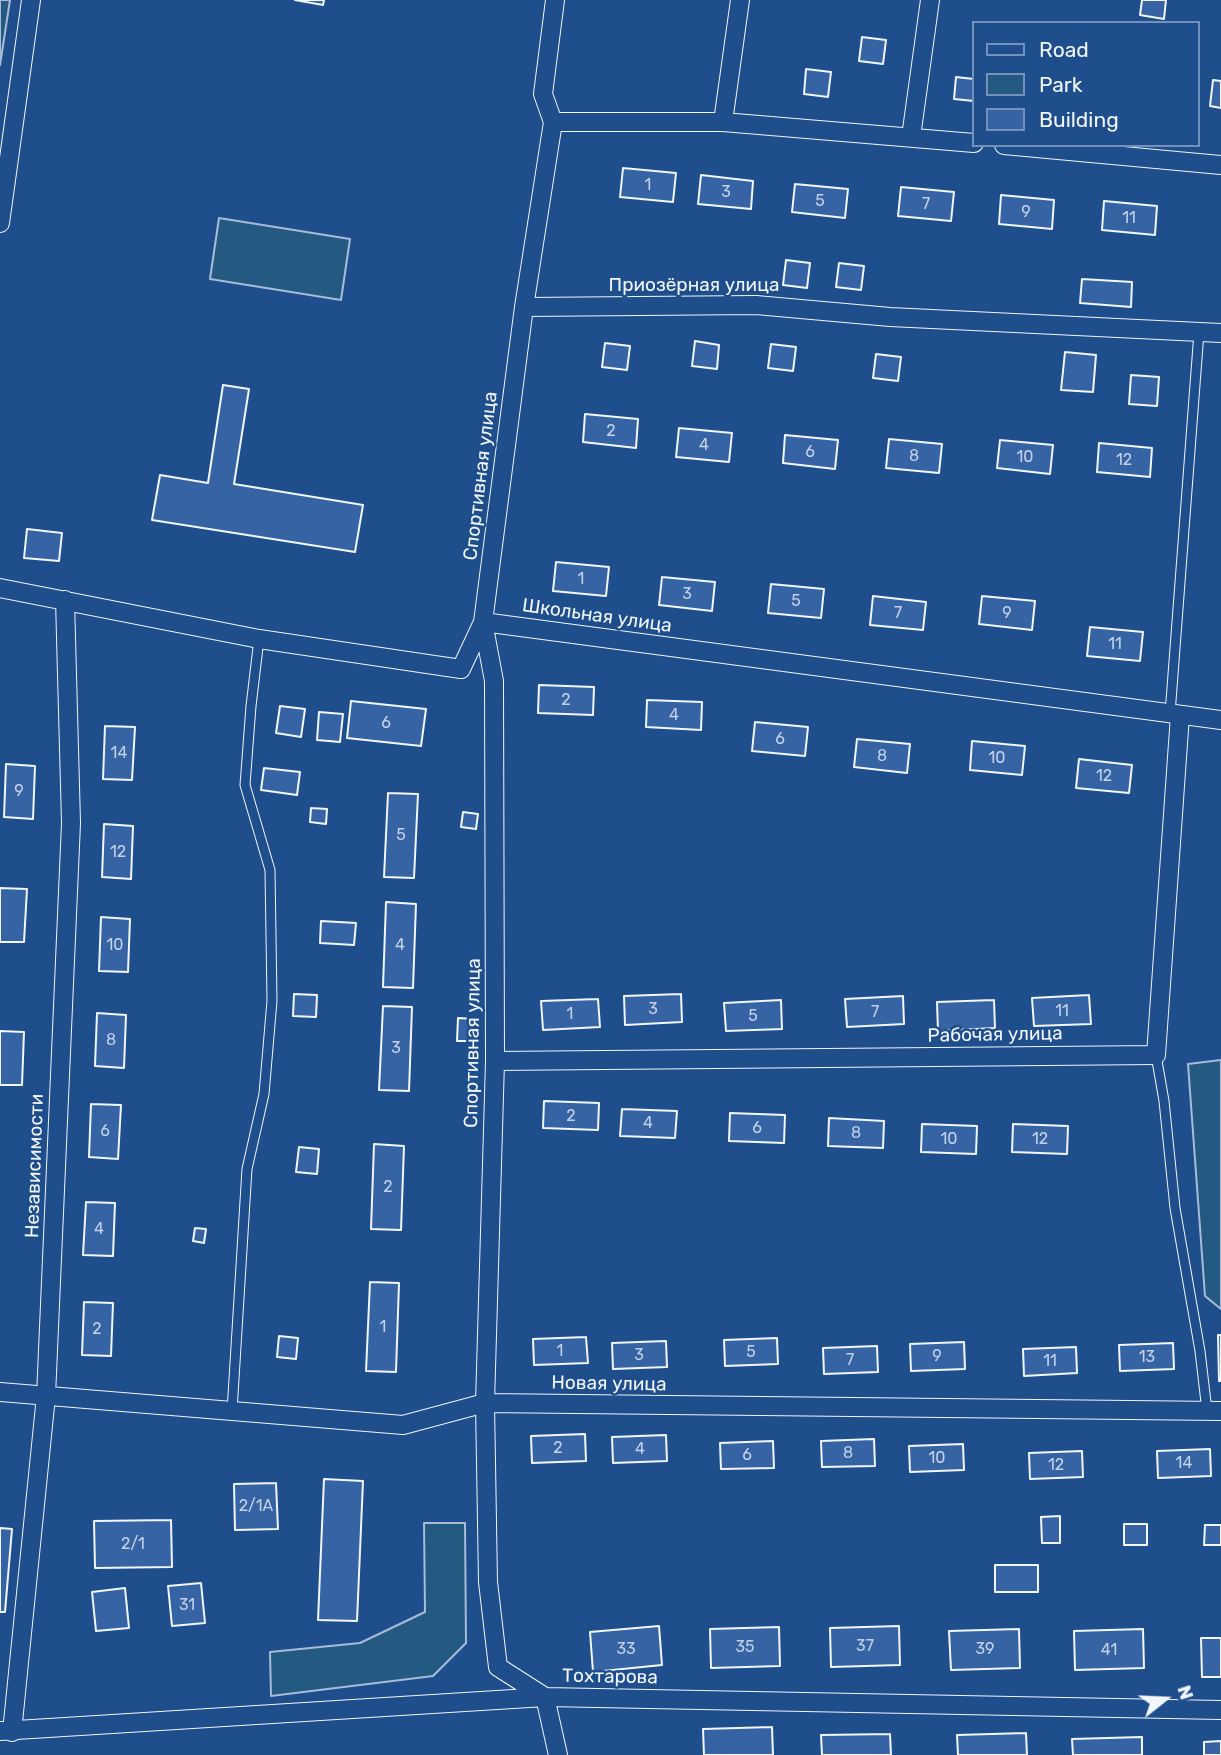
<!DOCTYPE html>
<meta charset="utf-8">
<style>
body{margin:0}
#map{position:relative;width:1221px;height:1755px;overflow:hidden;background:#1f4e8c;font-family:Rubik,sans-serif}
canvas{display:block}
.legend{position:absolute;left:972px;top:21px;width:228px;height:126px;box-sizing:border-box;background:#1f4e8c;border:2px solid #7391ba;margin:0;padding:9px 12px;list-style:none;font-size:21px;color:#f2f6ff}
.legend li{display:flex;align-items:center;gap:14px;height:35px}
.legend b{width:35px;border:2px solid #7391ba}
.north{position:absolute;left:1130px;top:1664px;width:70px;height:70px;-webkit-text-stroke:5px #1f4e8c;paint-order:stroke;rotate:72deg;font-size:19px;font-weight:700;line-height:28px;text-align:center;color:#f2f6ff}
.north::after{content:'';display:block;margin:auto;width:24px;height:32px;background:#f2f6ff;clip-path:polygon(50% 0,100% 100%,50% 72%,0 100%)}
</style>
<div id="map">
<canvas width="1221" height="1755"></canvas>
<ul class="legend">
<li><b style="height:9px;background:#1f4e8c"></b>Road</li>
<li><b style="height:19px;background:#245a82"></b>Park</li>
<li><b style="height:19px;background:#3563a3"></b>Building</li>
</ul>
<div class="north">N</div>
</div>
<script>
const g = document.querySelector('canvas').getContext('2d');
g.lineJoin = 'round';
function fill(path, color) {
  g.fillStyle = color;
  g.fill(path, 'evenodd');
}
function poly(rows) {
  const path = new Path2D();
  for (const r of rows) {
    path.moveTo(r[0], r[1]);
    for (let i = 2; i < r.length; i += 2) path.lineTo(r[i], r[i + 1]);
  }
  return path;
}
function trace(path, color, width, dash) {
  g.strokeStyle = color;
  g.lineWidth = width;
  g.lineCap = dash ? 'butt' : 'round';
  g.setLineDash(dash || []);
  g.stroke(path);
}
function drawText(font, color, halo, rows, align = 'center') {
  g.font = font + ' Rubik,sans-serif';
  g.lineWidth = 5;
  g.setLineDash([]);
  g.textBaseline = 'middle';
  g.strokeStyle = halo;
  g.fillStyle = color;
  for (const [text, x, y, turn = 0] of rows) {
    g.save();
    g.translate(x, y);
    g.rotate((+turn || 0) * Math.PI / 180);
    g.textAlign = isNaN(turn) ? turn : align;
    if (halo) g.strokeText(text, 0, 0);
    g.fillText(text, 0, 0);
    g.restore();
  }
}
const green = poly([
 [0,0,10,0,0,65,0,0],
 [219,218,350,239,341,300,210,279,219,218],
 [1221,1060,1221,1309,1205,1296,1188,1064,1221,1060],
 [424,1523,465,1523,466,1643,433,1676,271,1696,270,1652,360,1643,425,1612,424,1523]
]);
fill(green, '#245a82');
trace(green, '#a8bbd7', 2);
const building = poly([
 [295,0,324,0,323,5,295,0],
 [1142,0,1166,0,1164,19,1140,15,1142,0],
 [862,37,886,40,883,64,859,61,862,37],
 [806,69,831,72,828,97,804,94,806,69],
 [956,77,974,79,974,101,954,99,956,77],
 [1213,80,1221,81,1221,108,1210,106,1213,80],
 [623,168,676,173,673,202,620,197,623,168],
 [701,175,753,181,751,209,698,204,701,175],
 [795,184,848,189,845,218,792,212,795,184],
 [901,187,954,192,951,221,898,216,901,187],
 [1001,195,1054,200,1052,229,999,224,1001,195],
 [1104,201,1157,206,1155,235,1102,230,1104,201],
 [786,260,810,263,807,288,783,285,786,260],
 [839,263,864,266,861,290,836,287,839,263],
 [1082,279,1132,282,1131,307,1080,303,1082,279],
 [695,341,719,345,717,369,692,366,695,341],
 [605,343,630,346,627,370,602,367,605,343],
 [771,344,796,347,793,371,768,368,771,344],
 [1065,352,1096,355,1093,392,1061,390,1065,352],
 [876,354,901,357,898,381,873,378,876,354],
 [1131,375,1159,377,1157,406,1129,404,1131,375],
 [223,385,249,389,234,484,363,505,355,552,152,520,160,475,208,483,223,385],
 [585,414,638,419,636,448,583,442,585,414],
 [679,428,732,433,729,462,676,457,679,428],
 [785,435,838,440,835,469,783,463,785,435],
 [889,439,942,444,939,473,886,468,889,439],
 [1000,440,1053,445,1050,474,997,468,1000,440],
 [1099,443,1152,448,1150,477,1097,472,1099,443],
 [27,529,62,533,59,561,24,558,27,529],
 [556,562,609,567,606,596,553,591,556,562],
 [662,577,715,582,712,611,659,605,662,577],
 [771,584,824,589,821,618,768,613,771,584],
 [873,596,926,602,923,630,870,625,873,596],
 [982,596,1035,601,1032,630,979,624,982,596],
 [1090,627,1143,632,1140,661,1087,656,1090,627],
 [539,685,594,687,593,715,538,713,539,685],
 [647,700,702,702,701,730,646,727,647,700],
 [351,701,426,709,421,746,347,738,351,701],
 [280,706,305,709,301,737,276,733,280,706],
 [319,712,343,714,340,742,317,740,319,712],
 [755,722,808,727,805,756,752,751,755,722],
 [105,726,135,727,132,780,103,779,105,726],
 [857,739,910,744,907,773,854,767,857,739],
 [972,741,1025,746,1022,775,970,770,972,741],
 [1079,759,1132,765,1129,793,1076,788,1079,759],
 [6,764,35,766,33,819,4,817,6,764],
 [264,768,300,772,297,795,261,790,264,768],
 [388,793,418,794,414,878,384,877,388,793],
 [311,808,327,809,326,824,310,822,311,808],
 [463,812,478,814,476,829,461,827,463,812],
 [104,824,133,826,131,879,102,877,104,824],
 [0,888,27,889,24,942,0,942,0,888],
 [386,902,416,904,413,988,383,987,386,902],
 [101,917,130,919,128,972,99,971,101,917],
 [321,921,356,923,354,945,320,943,321,921],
 [294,994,317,995,316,1017,293,1016,294,994],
 [681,994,682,1022,625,1025,624,996,681,994],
 [1089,995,1091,1024,1034,1026,1032,998,1089,995],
 [903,996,904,1024,847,1027,845,999,903,996],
 [598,999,600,1027,543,1030,541,1001,598,999],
 [781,1000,782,1029,726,1031,724,1003,781,1000],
 [994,1000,995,1028,938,1031,937,1002,994,1000],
 [383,1006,412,1007,409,1091,379,1090,383,1006],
 [97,1013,126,1015,124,1068,95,1066,97,1013],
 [458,1018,474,1019,473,1041,457,1041,458,1018],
 [0,1031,24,1032,22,1085,0,1085,0,1031],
 [544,1101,599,1103,598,1130,543,1128,544,1101],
 [91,1104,121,1105,118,1159,89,1157,91,1104],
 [622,1109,677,1111,675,1138,620,1136,622,1109],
 [730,1113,785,1115,784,1143,729,1141,730,1113],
 [829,1118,884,1121,883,1148,828,1146,829,1118],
 [922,1124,977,1126,976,1154,921,1152,922,1124],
 [1013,1124,1068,1126,1067,1154,1012,1152,1013,1124],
 [374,1144,404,1146,401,1230,371,1229,374,1144],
 [299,1147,319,1149,317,1174,296,1172,299,1147],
 [86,1202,115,1203,113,1256,83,1255,86,1202],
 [195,1228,206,1229,204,1243,193,1241,195,1228],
 [370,1282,399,1283,396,1372,366,1371,370,1282],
 [84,1302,113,1303,111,1356,82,1355,84,1302],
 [1218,1335,1221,1335,1221,1381,1219,1381,1218,1335],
 [279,1336,298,1338,296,1359,277,1357,279,1336],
 [586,1337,588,1363,534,1365,533,1339,586,1337],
 [777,1338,778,1364,725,1366,724,1340,777,1338],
 [666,1341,667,1367,613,1369,612,1343,666,1341],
 [964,1342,965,1369,911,1371,910,1344,964,1342],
 [1173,1343,1174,1369,1120,1371,1119,1345,1173,1343],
 [877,1346,878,1372,824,1374,823,1348,877,1346],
 [1076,1347,1077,1373,1024,1376,1023,1349,1076,1347],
 [585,1434,586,1461,532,1463,531,1436,585,1434],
 [666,1435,667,1461,613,1463,612,1437,666,1435],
 [874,1439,875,1466,822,1467,821,1441,874,1439],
 [773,1441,774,1468,721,1469,720,1443,773,1441],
 [963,1444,964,1470,910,1472,909,1446,963,1444],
 [1210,1449,1211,1476,1158,1478,1157,1451,1210,1449],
 [1082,1451,1083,1477,1030,1479,1029,1453,1082,1451],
 [324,1479,363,1481,357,1621,318,1620,324,1479],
 [276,1483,278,1529,235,1530,234,1484,276,1483],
 [1060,1516,1060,1543,1042,1543,1041,1517,1060,1516],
 [171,1520,172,1567,95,1568,94,1521,171,1520],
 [1124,1524,1147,1524,1147,1545,1124,1545,1124,1524],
 [1205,1525,1221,1525,1221,1545,1204,1545,1205,1525],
 [0,1528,12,1529,5,1612,0,1612,0,1528],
 [995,1565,1038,1565,1038,1592,995,1592,995,1565],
 [201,1583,205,1623,172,1626,168,1586,201,1583],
 [125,1588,129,1628,96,1631,92,1592,125,1588],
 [659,1626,662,1665,593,1672,590,1632,659,1626],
 [899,1626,900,1665,831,1667,830,1628,899,1626],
 [779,1627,780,1666,711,1668,710,1629,779,1627],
 [1019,1629,1020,1668,951,1670,949,1631,1019,1629],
 [1143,1629,1144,1668,1075,1670,1074,1631,1143,1629],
 [1201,1638,1221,1638,1221,1677,1202,1677,1201,1638],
 [772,1727,773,1755,704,1755,703,1729,772,1727],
 [1026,1733,1027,1755,958,1755,957,1735,1026,1733],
 [890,1734,891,1755,822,1755,821,1735,890,1734],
 [1142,1737,1142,1755,1073,1755,1072,1739,1142,1737],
 [1221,1741,1221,1755,1204,1755,1204,1742,1221,1741]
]);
fill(building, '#3563a3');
trace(building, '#f2f6ff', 2);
const service = poly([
 [1170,714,1199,332],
 [1156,1055,1164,1101,1175,1208,1200,1351,1207,1411],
 [232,1411,247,1169,264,1094,272,1001,270,870,245,785,251,706,259,639]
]);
const minor = poly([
 [553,122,543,94,555,0],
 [723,122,740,0],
 [911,137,930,0],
 [1004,145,1221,165],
 [0,223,31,0],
 [524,307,756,305,890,317,1221,333],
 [0,588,259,639,461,669,483,622,1221,720],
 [495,1061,1156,1055,1180,715],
 [0,1392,403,1425,485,1403,1221,1411],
 [0,1731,545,1697,1221,1710],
 [12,1732,46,1396,71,823,65,600],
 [558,1755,545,1697,498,1667,488,1582,485,1403,495,1061,494,681,483,622,524,307,553,122,723,122,974,143]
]);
trace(service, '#f2f6ff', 11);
trace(minor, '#f2f6ff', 20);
trace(service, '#1f4e8c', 9);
trace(minor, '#1f4e8c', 18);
drawText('16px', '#c3d1e8', null, [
 ["1",648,185],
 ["3",726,192],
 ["5",820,201],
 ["7",926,204],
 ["9",1026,212],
 ["11",1129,218],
 ["2",611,431],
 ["4",704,445],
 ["6",810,452],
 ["8",914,456],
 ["10",1025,457],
 ["12",1124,460],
 ["1",581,579],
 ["3",687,594],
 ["5",796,601],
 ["7",898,613],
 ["9",1007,613],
 ["11",1115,644],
 ["2",566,700],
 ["4",674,715],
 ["6",386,723],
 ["6",780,739],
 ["14",119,753],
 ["8",882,756],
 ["10",997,758],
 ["12",1104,776],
 ["9",19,791],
 ["5",401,835],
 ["12",118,852],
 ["10",115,945],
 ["4",400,945],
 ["3",653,1009],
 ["11",1062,1011],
 ["7",875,1012],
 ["1",570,1014],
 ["5",753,1016],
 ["8",111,1040],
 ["3",396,1048],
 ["2",571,1116],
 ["4",648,1123],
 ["6",757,1128],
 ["6",105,1131],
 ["8",856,1133],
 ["10",949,1139],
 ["12",1040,1139],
 ["2",388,1187],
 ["4",99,1229],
 ["1",383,1327],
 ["2",97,1329],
 ["1",560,1351],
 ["5",751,1352],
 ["3",639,1355],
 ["9",937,1356],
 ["13",1147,1357],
 ["7",850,1360],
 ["11",1050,1361],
 ["2",558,1448],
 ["4",640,1449],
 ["8",848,1453],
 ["6",747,1455],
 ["10",937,1458],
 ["14",1184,1463],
 ["12",1056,1465],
 ["2/1А",256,1506],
 ["2/1",133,1544],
 ["31",187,1605],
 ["37",865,1646],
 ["35",745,1647],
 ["33",626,1649],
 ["39",985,1649],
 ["41",1109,1650]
]);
drawText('19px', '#f2f6ff', '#1f4e8c', [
 ["Приозёрная улица",694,286],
 ["Спортивная улица",481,476,-83],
 ["Школьная улица",597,616,8],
 ["Рабочая улица",995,1035,-1],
 ["Спортивная улица",473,1043,-89],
 ["Независимости",35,1166,-88],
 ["Новая улица",609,1384,1],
 ["Тохтарова",610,1677,1]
]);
</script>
